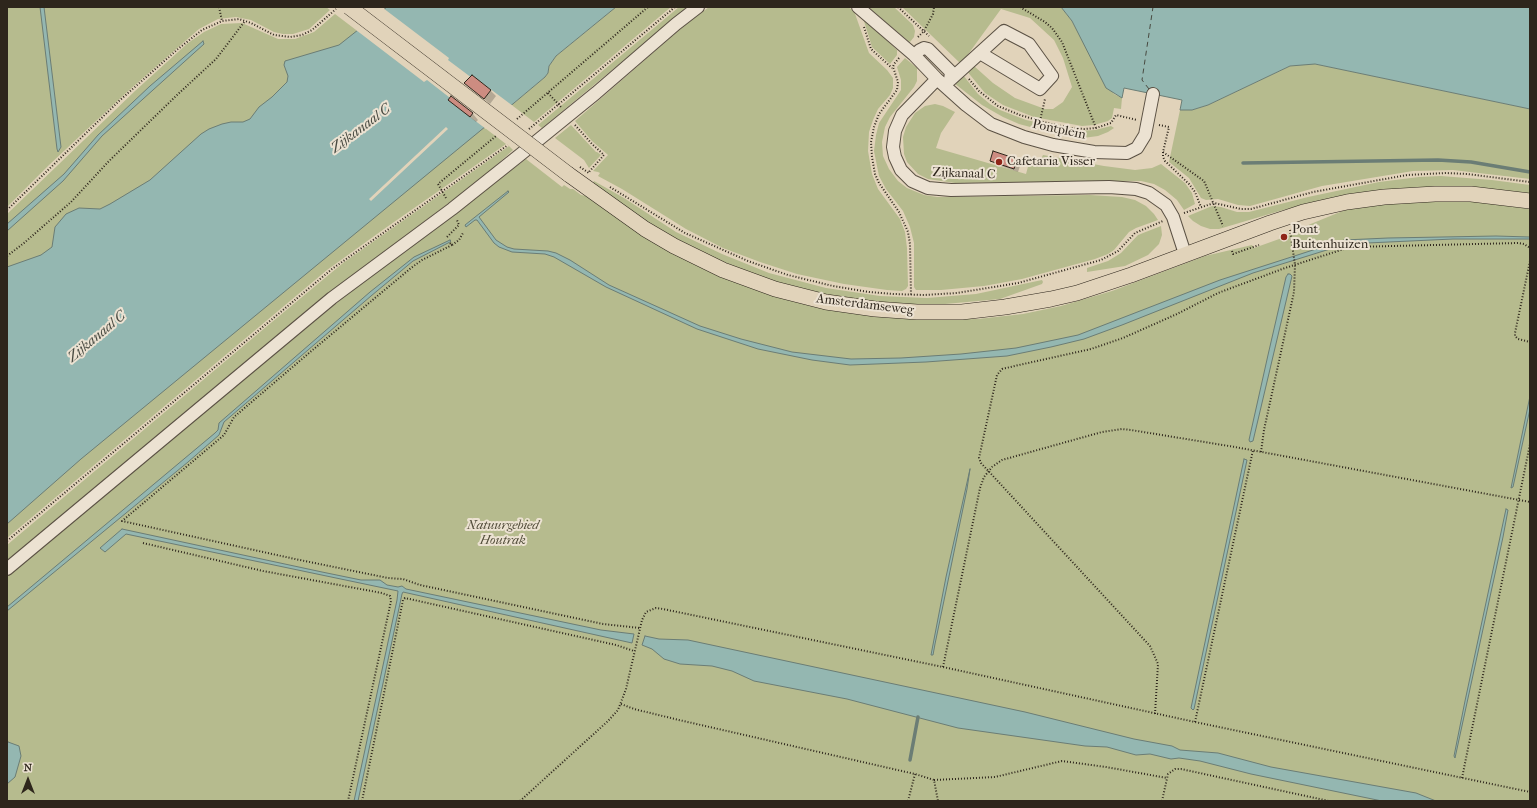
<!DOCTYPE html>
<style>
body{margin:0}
#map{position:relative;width:1537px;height:808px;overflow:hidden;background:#e1d3ba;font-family:"IM FELL French Canon",serif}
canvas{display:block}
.frame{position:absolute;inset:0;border:8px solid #2e261c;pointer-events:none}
.north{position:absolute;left:8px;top:760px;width:40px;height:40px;-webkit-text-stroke:3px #ece2d2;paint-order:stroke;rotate:0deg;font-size:11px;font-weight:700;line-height:16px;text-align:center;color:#2e261c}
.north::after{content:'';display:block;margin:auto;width:14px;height:18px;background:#2e261c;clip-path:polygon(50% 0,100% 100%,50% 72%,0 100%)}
</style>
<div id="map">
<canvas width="1537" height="808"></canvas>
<div class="frame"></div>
<div class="north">N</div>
</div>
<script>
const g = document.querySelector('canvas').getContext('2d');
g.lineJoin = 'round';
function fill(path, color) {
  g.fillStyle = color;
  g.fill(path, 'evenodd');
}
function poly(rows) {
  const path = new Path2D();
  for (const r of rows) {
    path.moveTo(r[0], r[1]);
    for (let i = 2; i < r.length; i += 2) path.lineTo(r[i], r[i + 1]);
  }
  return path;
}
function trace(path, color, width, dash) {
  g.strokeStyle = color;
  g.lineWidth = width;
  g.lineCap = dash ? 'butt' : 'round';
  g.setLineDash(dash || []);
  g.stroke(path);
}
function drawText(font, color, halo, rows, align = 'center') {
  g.font = font + ' "IM FELL French Canon",serif';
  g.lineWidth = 4;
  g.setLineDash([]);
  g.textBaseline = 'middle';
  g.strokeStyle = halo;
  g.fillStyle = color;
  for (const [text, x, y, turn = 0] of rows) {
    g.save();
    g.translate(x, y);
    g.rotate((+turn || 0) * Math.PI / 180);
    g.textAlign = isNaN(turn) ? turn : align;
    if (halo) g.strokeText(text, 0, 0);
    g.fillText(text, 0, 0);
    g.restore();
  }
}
fill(poly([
 [7,7,326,7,330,10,309,29,293,34,283,34,274,32,251,20,236,17,218,19,199,29,127,92,49,165,7,207],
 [383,7,388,7,514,103,545,77,548,73,549,66,556,56,616,7,671,7,534,122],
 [679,7,688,7,542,128,538,125],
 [709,7,848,7,854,11,869,53,887,70,893,78,893,88,890,95,878,109,873,120,869,132,868,151,872,174,878,189,900,219,905,232,907,248,908,286,906,289,902,291,887,290,844,284,797,274,760,262,723,248,686,229,622,189,598,176,600,173,598,172,593,171,608,155,592,141,575,121,685,25],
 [868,7,894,7,913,25,915,31,914,37,910,42,908,41],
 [902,7,1061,7,1072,21,1114,94,1122,98,1121,109,1114,108,1112,118,1108,121,1094,125,1082,126,1034,117,1003,105,985,93,966,70,974,66,993,83,1015,98,1045,109,1053,109,1063,102,1072,87,1063,58,1054,40,1030,18,1001,9,961,64],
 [335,14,506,144,384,229,327,270,7,538,7,214,135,91,188,43,204,32,221,24,242,23,278,39,295,39,314,32],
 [863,18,897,50,897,55,890,64,872,47],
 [905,58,917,68,917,81,914,87,890,117,885,127,882,142,883,156,889,169,898,181,907,188,924,195,937,197,1090,195,1122,197,1135,200,1146,206,1154,214,1158,220,1136,228,1129,232,1114,250,1108,254,1095,259,1022,279,984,286,941,290,916,290,914,287,914,243,910,227,903,211,886,189,879,176,874,151,876,135,879,123,901,90,901,80,897,67],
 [1299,64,1315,64,1330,67,1530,109,1530,179,1453,170,1413,171,1322,186,1250,206,1238,205,1218,199,1206,200,1201,198,1189,178,1169,162,1180,110,1192,110,1208,105,1290,66],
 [963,75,978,94,990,104,1000,110,1026,120,1077,131,1095,130,1111,126,1114,128,1108,132,1098,136,1083,138,1049,132,1019,124,1003,117,982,105,954,83],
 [935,104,943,106,955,112,941,133,936,148,1026,174,1029,163,1033,164,1038,163,1040,161,1043,155,1104,166,1135,170,1152,168,1161,164,1185,183,1192,193,1195,204,1184,210,1177,200,1165,190,1154,184,1141,181,955,183,928,179,918,174,907,162,904,154,903,137,906,127,915,113,925,106],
 [571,125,596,152,597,152,601,155,589,168,584,160,555,138],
 [509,146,513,150,482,178,324,297,7,562,7,545,266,327,343,263],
 [526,159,562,187,564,185,570,189,573,189,581,195,586,196,629,226,827,309,876,316,922,320,978,319,1023,314,1061,306,1112,291,1205,256,1252,245,1254,248,1296,233,1296,230,1345,210,1373,205,1423,201,1471,201,1530,209,1530,801,7,801,7,576,350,292],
 [1441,176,1492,180,1530,185,1530,194,1423,187,1386,190,1327,199,1283,210,1219,229,1210,229,1201,226,1193,221,1188,216,1212,206,1221,207,1237,212,1249,212,1308,197,1379,182,1419,177],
 [594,181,624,198,676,232,722,254,769,273,826,288,880,296,927,298,976,294,1042,280,1043,282,1042,284,1000,299,945,304,927,305,879,303,825,294,769,280,711,257,681,241,644,220,593,183],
 [1161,226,1162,235,1159,244,1148,255,1125,266,1087,272,1087,268,1108,261,1121,253,1138,235]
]), '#b6bb8e');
const water = poly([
 [40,7,44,7,61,147,58,152,57,149,40,7],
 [387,7,616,7,556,56,549,66,548,73,545,77,514,103,81,459,7,524,7,267,41,255,52,247,55,227,66,214,79,208,100,209,110,204,150,180,201,134,209,129,222,124,231,122,243,122,250,119,259,107,272,97,287,82,288,76,284,65,285,61,339,45,387,7],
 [1061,7,1530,7,1530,109,1315,64,1290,66,1208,105,1192,110,1180,110,1182,100,1124,88,1122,98,1106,88,1072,21,1061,7],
 [203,41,204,44,102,136,63,181,7,231,7,224,64,174,98,135,150,86,203,41],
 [508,191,509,192,479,217,496,240,507,247,514,249,548,251,556,253,570,260,609,285,700,326,741,339,792,352,851,359,901,358,961,354,1016,348,1078,335,1220,280,1344,240,1388,238,1496,236,1530,237,1530,239,1453,239,1346,244,1253,273,1122,325,1084,339,1051,347,1007,356,926,362,850,365,812,360,758,349,697,329,606,287,554,257,545,254,512,252,499,247,494,243,477,220,475,220,466,227,465,225,508,191],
 [450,240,451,241,450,242,413,261,371,296,224,422,219,435,188,462,7,611,7,607,215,433,218,430,219,423,370,292,414,257,450,240],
 [1288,274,1290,274,1292,276,1253,441,1250,442,1249,440,1268,355,1286,277,1288,274],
 [1530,396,1530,409,1513,487,1511,488,1530,396],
 [1244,459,1247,460,1194,709,1193,710,1191,708,1244,459],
 [970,469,967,489,935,644,933,655,931,655,946,577,970,469],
 [1506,509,1508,510,1503,537,1455,758,1454,756,1465,701,1506,509],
 [122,529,322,572,361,580,380,580,387,585,398,587,402,586,406,589,601,630,634,634,632,643,403,592,402,594,358,801,354,801,397,600,398,591,126,534,105,552,100,548,122,529],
 [645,636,659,639,688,640,1025,712,1134,739,1172,746,1180,750,1218,753,1271,767,1416,793,1436,801,1382,801,1251,774,1200,761,1179,758,1171,759,1150,754,1136,755,1107,747,1085,746,958,728,847,699,754,681,732,671,712,666,680,664,664,659,652,649,642,645,645,636],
 [8,742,19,746,21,756,15,777,7,784,7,743,8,742]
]);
fill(water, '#94b7b1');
trace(water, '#6b7d75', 1);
fill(poly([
 [383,8,449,58,448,60,472,78,473,76,513,106,486,129,453,104,454,101,427,80,424,82,356,30],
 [446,127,448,129,371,201,369,199]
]), '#e1d3ba');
fill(poly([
 [465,83,490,90,496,96,490,104],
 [451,97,473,114,478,120,476,122,455,105,449,100],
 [993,152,1017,160,1021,163,1018,172,995,164,991,160]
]), '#0003');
trace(poly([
 [1243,163,1438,160,1471,162,1530,172],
 [910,760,918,717]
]), '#6b7d75', 3.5);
trace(poly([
 [1149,89,1142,80,1153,7]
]), '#484a41', 1, [5, 4]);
const building = poly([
 [472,75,491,90,484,99,464,83,472,75],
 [451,96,473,113,470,117,448,100,451,96],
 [993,151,1017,159,1014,169,990,161,993,151]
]);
fill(building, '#cd8c81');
trace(building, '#2e261c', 1);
const minor = poly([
 [858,7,914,55,937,79,966,105,991,124,1024,137,1053,145,1094,152,1127,153,1137,148,1145,135,1153,94],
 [914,55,920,50,924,48,928,49,951,72,950,80],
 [937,79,902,115,895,131,893,147,895,157,901,170,912,181,928,188,951,190,1109,187,1136,189,1149,193,1166,205,1173,217,1185,254],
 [950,80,1004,31,1029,44,1052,76,1040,89,980,53],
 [7,569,332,298,452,209,521,154,596,93,676,24,698,7]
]);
const major = poly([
 [568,174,645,229,674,246,723,270,775,289,826,302,875,309,917,312,962,312,1005,307,1051,299,1077,293,1131,275,1270,223,1303,212,1347,202,1384,197,1435,194,1471,194,1530,201]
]);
trace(minor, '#5b5144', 14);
trace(major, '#2e261c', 16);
trace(poly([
 [219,7,222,21],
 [898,7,929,36],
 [1020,7,1045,22,1052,28,1062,42,1096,128],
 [864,27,871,49,892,68],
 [918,37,924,31,933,14,934,7],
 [899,58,894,64,893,67,898,82,897,90,879,114,874,127,871,142,872,157,875,174,879,183,899,212,908,232,910,244,911,295],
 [969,79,979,91,998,106,1020,115,1047,123,1071,128,1084,129,1096,128,1111,123,1116,115,1137,120],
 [548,93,561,107],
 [517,119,648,7],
 [1040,121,1045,99],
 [575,125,592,144,604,155,589,172],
 [1159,125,1169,127,1163,152,1163,157,1165,161,1189,184,1195,192,1201,207],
 [529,129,675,7],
 [1163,152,1204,181,1223,226],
 [610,187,685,233,748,261,788,275,833,286,869,292,893,294,924,295,957,293,1018,283,1101,260,1118,251,1135,233,1163,221],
 [446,198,438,184,496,136],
 [7,210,119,101,178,49,202,30,222,21,239,19,251,23,274,35,290,37,302,35,312,30,336,9],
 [1184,213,1214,203,1241,209,1251,209,1313,192,1407,175,1446,173,1467,174,1530,182],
 [447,237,459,225,457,220],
 [450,243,452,245,459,240,463,233],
 [452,245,422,260,411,268,309,353,234,417,224,435,122,521,295,559,388,578,403,579,420,585,603,624,640,628],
 [1232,251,1233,254,1259,245],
 [7,256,24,243,71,202,109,161,177,95,216,59,245,21],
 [1530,261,1515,333,1515,336,1518,339,1530,342],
 [1261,452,1264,430,1294,292,1295,265,1290,230],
 [7,541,332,269,508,145],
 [143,543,263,571,382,593,390,596,391,601,348,801],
 [943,667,980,488,984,477,992,467,1002,460,1059,444,1102,432,1122,429,1131,430,1235,447,1530,502],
 [621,704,634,709,679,720,915,774,934,780,938,801],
 [1155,714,1158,664,1150,646,981,463,979,458,997,375,1002,369,1019,365,1091,349,1123,338,1177,314,1218,293,1285,268,1344,249,1351,247,1518,243,1524,244,1530,248],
 [1195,722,1253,450],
 [1462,778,1530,444],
 [934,780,995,777,1062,761,1106,767,1167,778],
 [362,801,403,600,405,598,616,645,634,651],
 [520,801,608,721,618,710,626,689,642,620,646,612,656,608,663,609,943,667,1195,722,1530,792],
 [908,801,915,774],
 [1162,801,1168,774,1175,769,1181,769,1329,801]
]), '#2e261c', 2, [1, 2]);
trace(minor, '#ece2d2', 12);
trace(major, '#e1d3ba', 15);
const majorBridge = poly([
 [349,7,568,174]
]);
trace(majorBridge, '#2e261c', 16, []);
trace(poly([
 [580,167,589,173]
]), '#2e261c', 2, [1, 2]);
trace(majorBridge, '#e1d3ba', 15);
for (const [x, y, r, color] of [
 [999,162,4,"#8f2418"],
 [1284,237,4,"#8f2418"]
]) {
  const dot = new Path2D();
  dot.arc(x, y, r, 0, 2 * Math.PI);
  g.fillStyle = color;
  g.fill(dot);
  trace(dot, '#ece2d2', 1.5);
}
drawText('13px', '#2e261c', '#ece2d2', [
 ["Pontplein",1059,130,12],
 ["Zijkanaal C",964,174,2],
 ["Amsterdamseweg",865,305,7]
]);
drawText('13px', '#2e261c', '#ece2d2', [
 ["Cafetaria Visser",1007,162],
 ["Pont",1292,230],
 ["Buitenhuizen",1292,245]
], 'left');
drawText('italic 13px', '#504b38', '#ece2d2', [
 ["Natuurgebied",503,526],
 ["Houtrak",503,541]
]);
drawText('italic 14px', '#484a41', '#ece2d2', [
 ["Zijkanaal C",361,129,-37],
 ["Zijkanaal C",97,337,-40]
]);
</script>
